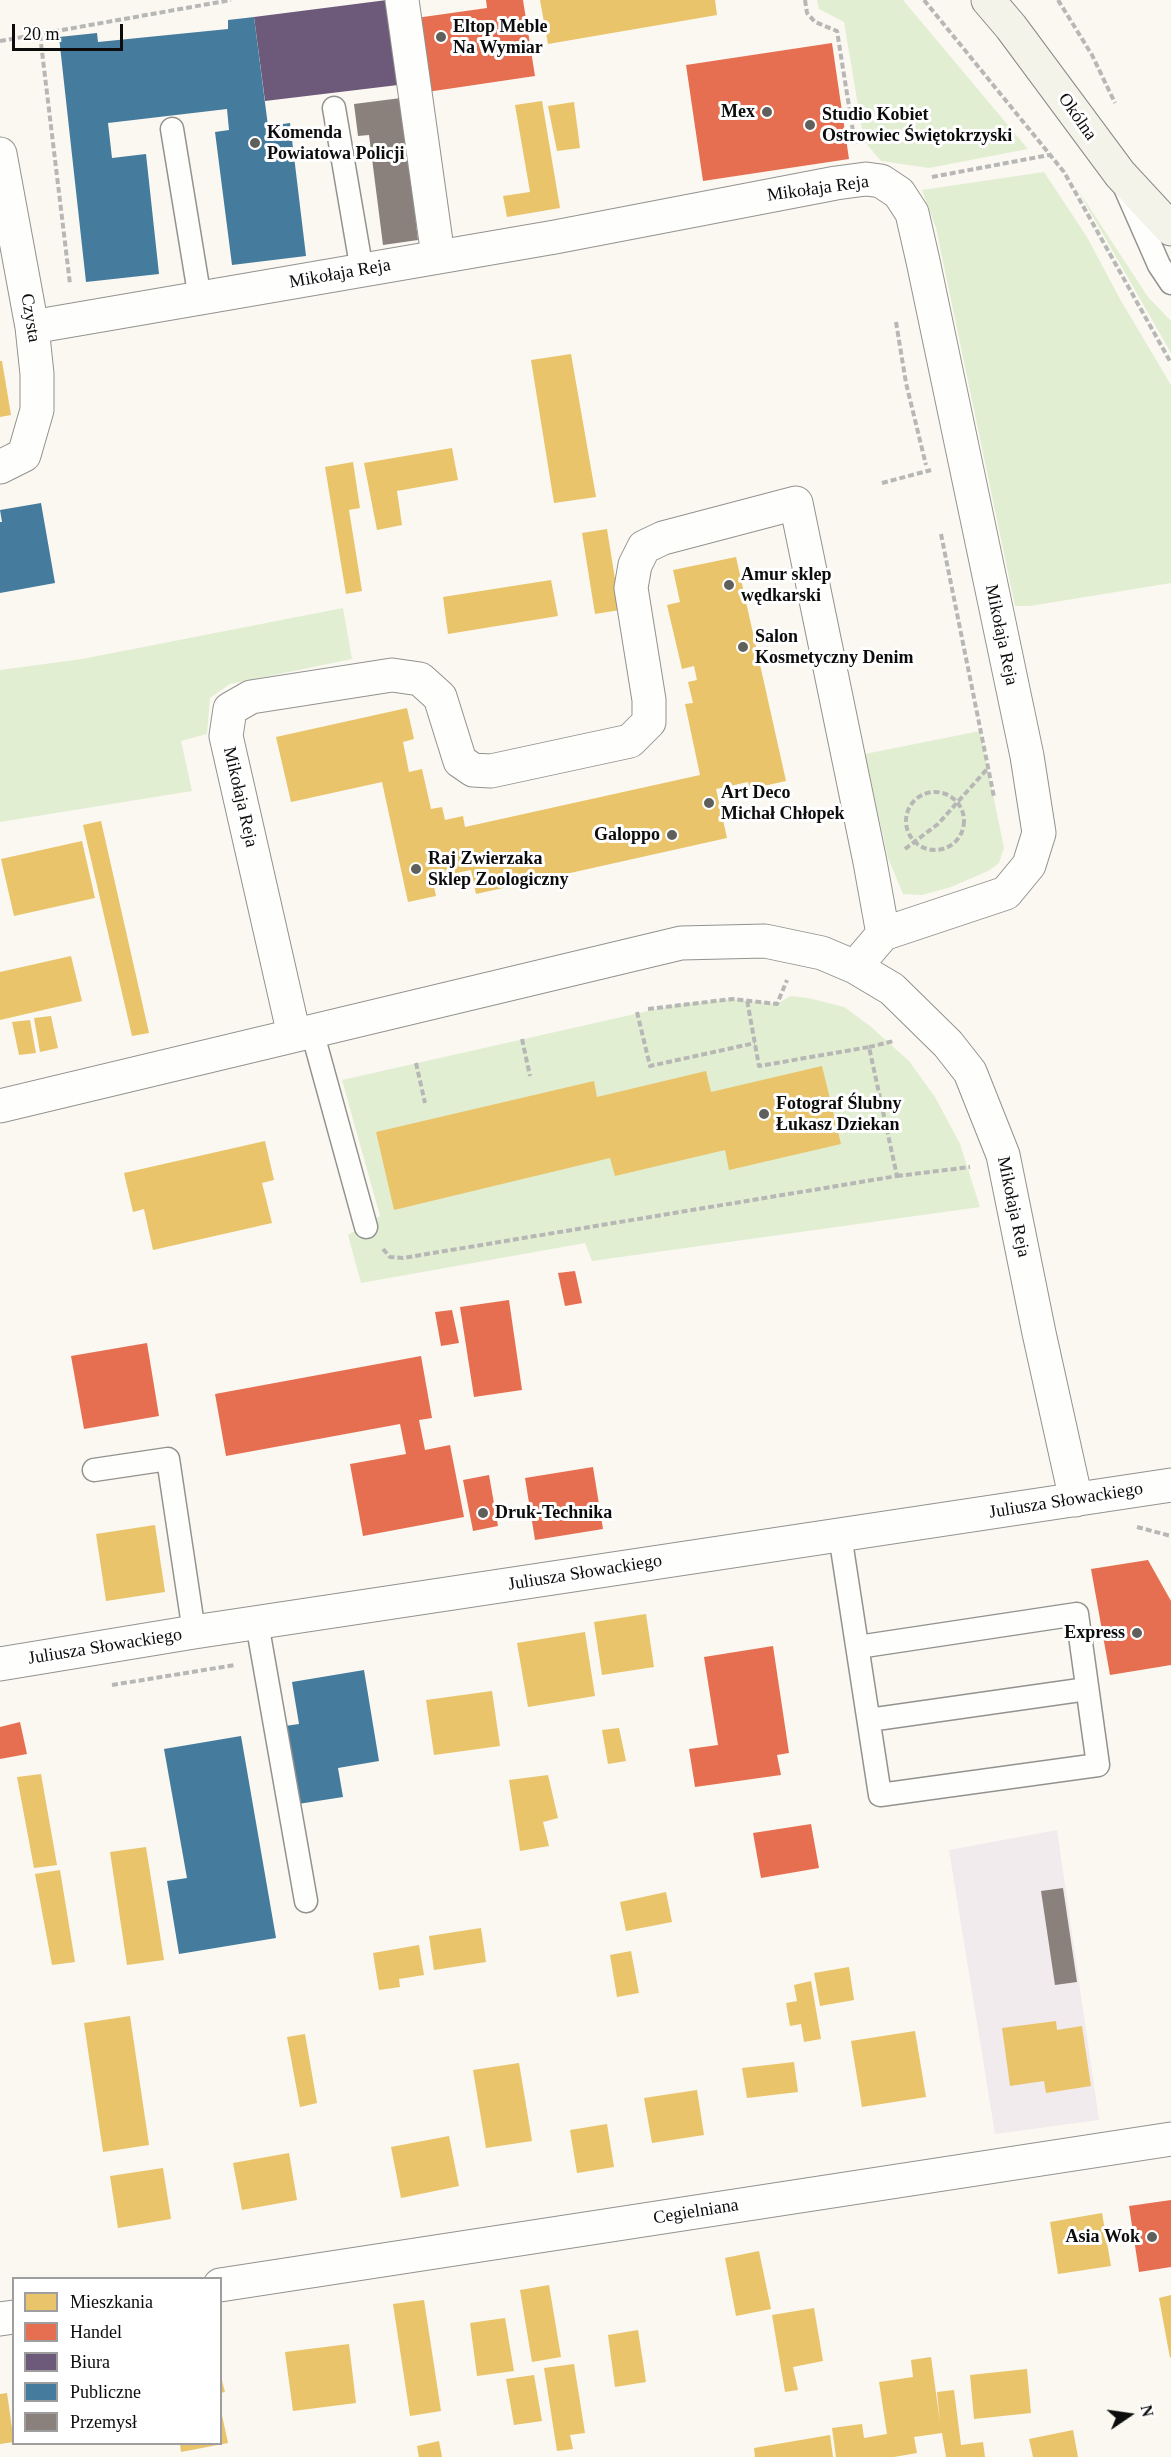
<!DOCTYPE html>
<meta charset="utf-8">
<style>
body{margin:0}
#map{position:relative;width:1171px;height:2457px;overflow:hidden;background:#faf8f1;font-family:Georgia,serif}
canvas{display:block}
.legend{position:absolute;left:12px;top:2277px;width:210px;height:168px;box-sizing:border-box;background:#fff;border:2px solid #9e9e9e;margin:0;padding:8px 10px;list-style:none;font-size:18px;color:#0c0c0c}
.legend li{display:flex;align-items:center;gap:12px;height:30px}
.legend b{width:30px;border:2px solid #9e9e9e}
.north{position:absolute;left:1099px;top:2385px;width:60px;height:60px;-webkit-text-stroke:4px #fff;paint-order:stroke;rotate:77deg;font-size:16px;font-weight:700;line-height:24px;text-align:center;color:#0c0c0c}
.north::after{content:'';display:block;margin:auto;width:21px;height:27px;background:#0c0c0c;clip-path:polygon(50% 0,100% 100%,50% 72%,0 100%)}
.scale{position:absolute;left:12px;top:24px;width:111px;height:27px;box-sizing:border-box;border:3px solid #0c0c0c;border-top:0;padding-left:8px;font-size:18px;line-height:21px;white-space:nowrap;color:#0c0c0c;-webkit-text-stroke:4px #fff;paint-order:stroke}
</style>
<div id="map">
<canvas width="1171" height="2457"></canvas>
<ul class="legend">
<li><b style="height:16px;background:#e9c46a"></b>Mieszkania</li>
<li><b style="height:16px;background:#e76f51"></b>Handel</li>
<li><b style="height:16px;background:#6d597a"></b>Biura</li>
<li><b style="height:16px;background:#457b9d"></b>Publiczne</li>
<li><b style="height:16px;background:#8a817c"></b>Przemysł</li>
</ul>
<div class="north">N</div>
<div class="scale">20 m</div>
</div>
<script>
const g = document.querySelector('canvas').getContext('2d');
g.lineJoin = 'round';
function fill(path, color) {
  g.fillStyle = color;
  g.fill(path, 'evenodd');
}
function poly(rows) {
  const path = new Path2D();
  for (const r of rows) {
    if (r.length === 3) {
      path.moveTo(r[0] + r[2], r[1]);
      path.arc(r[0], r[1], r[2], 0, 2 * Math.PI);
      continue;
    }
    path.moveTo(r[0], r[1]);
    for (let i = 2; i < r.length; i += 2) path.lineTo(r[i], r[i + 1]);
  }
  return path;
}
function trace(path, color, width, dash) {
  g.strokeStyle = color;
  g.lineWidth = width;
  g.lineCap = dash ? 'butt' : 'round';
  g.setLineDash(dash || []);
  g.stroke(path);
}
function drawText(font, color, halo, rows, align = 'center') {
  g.font = font + ' Georgia,serif';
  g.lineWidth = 6;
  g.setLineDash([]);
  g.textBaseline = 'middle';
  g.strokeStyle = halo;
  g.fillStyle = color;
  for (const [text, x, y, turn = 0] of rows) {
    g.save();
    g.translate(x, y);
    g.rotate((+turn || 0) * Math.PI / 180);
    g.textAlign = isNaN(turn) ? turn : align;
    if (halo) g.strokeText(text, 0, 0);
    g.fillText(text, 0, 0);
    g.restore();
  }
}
fill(poly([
 [1057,1830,1099,2120,995,2134,949,1850]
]), '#f1ebed');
fill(poly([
 [817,0,903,0,1028,149,929,168,881,161,864,141,844,22,819,9],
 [1044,172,1087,237,1120,299,1171,385,1171,583,1030,606,1015,606,936,228,922,190],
 [1076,187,1148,297,1171,321,1171,353],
 [343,608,352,659,230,684,210,698,207,734,181,741,192,791,0,822,0,670,82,659],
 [980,731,1004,848,999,863,988,871,951,887,922,895,903,894,888,858,865,754],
 [790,996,808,998,844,1007,870,1026,909,1061,935,1097,960,1144,980,1207,592,1261,585,1243,361,1283,348,1235,380,1216,342,1080,675,1005,732,999,777,1004]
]), '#e2eed2');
fill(poly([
 [540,0,715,0,717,15,548,44],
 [542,101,560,208,507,217,503,196,530,192,515,105],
 [574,102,580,148,557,151,548,106],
 [571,354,596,497,554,503,531,360],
 [0,361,2,361,11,415,0,417],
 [452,448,458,480,397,491,402,525,377,530,364,463],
 [353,462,360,508,349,510,362,591,346,594,325,467],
 [607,529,620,610,595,614,582,533],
 [736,557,786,781,750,789,748,782,716,789,727,838,476,894,471,870,432,878,436,896,408,902,382,782,291,802,276,737,407,708,414,739,403,742,409,772,422,769,431,809,442,807,445,820,463,816,465,827,700,775,685,704,693,703,688,682,697,680,694,666,682,669,667,605,680,602,673,570],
 [551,580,558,616,448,634,443,597],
 [101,821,149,1033,132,1036,83,825],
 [82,841,95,898,14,916,1,859],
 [71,956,82,1001,0,1020,0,972],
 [51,1016,58,1048,40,1052,34,1018],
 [30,1020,36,1053,19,1055,12,1022],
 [822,1066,841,1144,729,1170,725,1150,615,1176,610,1158,394,1210,376,1132,594,1081,597,1097,706,1071,711,1092],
 [265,1141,274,1180,262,1183,272,1223,153,1250,144,1209,133,1212,124,1173],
 [155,1525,165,1592,106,1601,96,1534],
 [646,1614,654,1667,602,1675,594,1622],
 [585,1632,595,1696,528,1707,517,1643],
 [492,1691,500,1746,434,1755,426,1700],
 [619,1728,626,1761,608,1764,602,1730],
 [41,1774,57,1865,34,1868,17,1777],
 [548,1775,558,1818,543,1822,549,1846,520,1851,509,1780],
 [146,1847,164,1960,127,1965,110,1852],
 [60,1870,75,1962,52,1965,35,1874],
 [666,1892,672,1922,626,1931,620,1902],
 [481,1928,486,1962,434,1970,429,1936],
 [419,1945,424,1975,399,1979,400,1987,379,1990,373,1953],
 [631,1951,639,1993,617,1997,610,1955],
 [849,1967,854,2000,820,2006,814,1973],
 [811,1981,821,2039,804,2042,801,2024,790,2026,786,2003,797,2001,794,1985],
 [130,2016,149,2145,103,2152,84,2023],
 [1056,2021,1057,2030,1082,2026,1091,2086,1046,2093,1044,2081,1010,2086,1002,2028],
 [915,2031,926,2097,862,2107,851,2041],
 [305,2034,317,2103,300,2107,287,2037],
 [794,2062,798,2092,747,2098,742,2068],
 [519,2063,532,2141,486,2148,473,2070],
 [697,2090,704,2135,652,2143,644,2098],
 [607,2124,614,2167,577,2173,570,2130],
 [449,2136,459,2186,401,2198,391,2147],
 [289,2153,297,2200,242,2210,233,2163],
 [163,2168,171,2219,118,2228,110,2176],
 [1102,2213,1111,2266,1058,2274,1050,2222],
 [759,2251,771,2309,736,2316,725,2258],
 [549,2285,561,2357,532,2362,520,2290],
 [1171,2295,1171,2357,1170,2358,1159,2298],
 [424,2300,441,2411,410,2416,393,2304],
 [814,2308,823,2361,793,2367,798,2390,785,2392,772,2315],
 [505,2318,514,2371,477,2376,470,2323],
 [638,2330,646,2382,615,2387,608,2335],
 [349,2344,356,2403,293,2411,285,2352],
 [931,2357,940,2422,937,2392,954,2390,961,2445,983,2442,985,2457,946,2457,942,2433,914,2437,917,2453,894,2457,836,2457,832,2428,862,2424,864,2438,887,2434,879,2382,913,2377,911,2360],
 [574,2364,585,2433,570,2435,573,2449,557,2451,544,2368],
 [1027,2369,1031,2413,974,2419,970,2375],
 [220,2373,225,2392,220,2393],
 [534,2375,542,2421,514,2425,506,2379],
 [7,2393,14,2442,0,2444,0,2394],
 [220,2406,228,2443,181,2452,180,2444,220,2444],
 [1073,2430,1078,2457,1033,2457,1029,2439],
 [830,2435,833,2457,755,2457,754,2448],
 [439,2441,442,2457,419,2457,417,2446]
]), '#e9c46a');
fill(poly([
 [486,0,523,0,535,76,427,92,416,18,487,8],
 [832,43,849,159,703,181,686,65],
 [575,1271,582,1303,565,1306,558,1273],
 [509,1300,522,1390,474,1397,460,1307],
 [452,1310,459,1343,441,1346,435,1312],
 [147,1343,159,1416,84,1429,71,1356],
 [421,1356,432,1418,419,1420,425,1450,450,1445,464,1517,363,1536,350,1464,406,1454,400,1424,226,1456,215,1394],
 [593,1467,603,1529,535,1540,525,1478],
 [489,1475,498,1526,473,1531,463,1480],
 [1148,1560,1171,1601,1171,1665,1110,1675,1091,1569],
 [773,1646,789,1753,777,1755,781,1775,695,1787,689,1749,718,1745,704,1657],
 [20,1722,27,1754,0,1759,0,1727],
 [811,1824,819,1868,761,1878,753,1833],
 [1171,2200,1171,2267,1139,2272,1129,2206]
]), '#e76f51');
fill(poly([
 [387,0,398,85,265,101,254,17]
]), '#6d597a');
fill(poly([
 [254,17,268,126,290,123,306,256,232,265,215,132,229,130,227,109,108,123,112,158,146,154,159,274,86,282,59,37,97,33,98,42,228,29,228,20],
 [41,503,55,583,0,593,0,522,2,522,0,510],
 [364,1670,379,1761,338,1768,343,1797,298,1804,285,1726,299,1724,292,1682],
 [241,1736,276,1938,179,1954,167,1881,187,1878,164,1749]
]), '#457b9d');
fill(poly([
 [401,98,418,240,383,245,369,135,358,136,354,104],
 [1063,1888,1077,1982,1055,1985,1041,1891]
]), '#8a817c');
const lane = poly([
 [334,108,362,271],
 [172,129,200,299],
 [1126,190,1159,265,1171,283],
 [312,1031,366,1227],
 [94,1470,168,1459,194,1632],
 [840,1535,880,1795,1098,1765,1077,1614,858,1647],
 [257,1623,306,1901],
 [869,1720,1087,1689]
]);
const street = poly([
 [402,0,438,256],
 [0,154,32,327,37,374,37,410,24,455,0,467],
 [32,327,555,237,836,183,866,179,881,181,899,193,912,213,923,261,1027,756,1039,833,1029,865,1006,893,883,934,855,967],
 [294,1035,226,736,230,709,251,697,392,675,420,679,440,697,460,761,473,770,491,771,630,741,649,722,649,700,631,588,635,565,644,547,663,538,796,503,870,862,883,934],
 [0,1106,681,943,765,941,822,953,855,967,892,989,948,1044,970,1072,1003,1155,1039,1333,1076,1500],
 [0,1664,194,1632,1171,1485],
 [220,2285,1171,2139],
 [0,2319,14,2317]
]);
const secondary = poly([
 [988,0,1011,27,1120,174,1171,229]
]);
trace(lane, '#93928f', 25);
trace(street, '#93928f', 35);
trace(secondary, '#8a8986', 35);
trace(poly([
 [805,0,807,13,815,22,837,31,855,144],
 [924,0,1064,172,1171,363],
 [1058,0,1092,55,1115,103],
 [40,35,70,284],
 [0,41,231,0],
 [932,177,1049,155],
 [896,322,906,383,926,465],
 [882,483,931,470],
 [941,534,994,797],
 [935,821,29],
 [905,849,938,824,988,768],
 [648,1009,732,999,777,1004,787,980],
 [637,1012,650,1066,755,1043],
 [522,1039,530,1076],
 [869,1047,894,1041],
 [416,1063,425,1103],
 [897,1176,970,1167],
 [383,1249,390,1257,403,1258,897,1176,869,1047,759,1066,747,1000],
 [1137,1527,1171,1536],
 [112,1685,235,1665]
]), '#b7b7b6', 4, [6, 3]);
trace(lane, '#fefefd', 22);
trace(street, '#fefefd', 33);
trace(secondary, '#f4f3e9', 33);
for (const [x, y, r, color] of [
 [441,37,6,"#5f5f5c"],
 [767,112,6,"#5f5f5c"],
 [810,125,6,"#5f5f5c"],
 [255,143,6,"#5f5f5c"],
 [729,585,6,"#5f5f5c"],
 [743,647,6,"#5f5f5c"],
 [709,803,6,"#5f5f5c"],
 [672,835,6,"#5f5f5c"],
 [416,869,6,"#5f5f5c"],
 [764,1114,6,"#5f5f5c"],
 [483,1513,6,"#5f5f5c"],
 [1137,1633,6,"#5f5f5c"],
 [1152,2237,6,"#5f5f5c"]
]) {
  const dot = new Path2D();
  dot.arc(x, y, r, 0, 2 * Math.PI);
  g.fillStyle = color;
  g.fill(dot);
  trace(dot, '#fff', 2);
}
drawText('bold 18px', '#0c0c0c', '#fff', [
 ["Eltop Meble",453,27],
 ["Na Wymiar",453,48],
 ["Mex",755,112,"right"],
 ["Studio Kobiet",822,115],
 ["Ostrowiec Świętokrzyski",822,136],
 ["Komenda",267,133],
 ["Powiatowa Policji",267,154],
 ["Amur sklep",741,575],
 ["wędkarski",741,596],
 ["Salon",755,637],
 ["Kosmetyczny Denim",755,658],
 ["Art Deco",721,793],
 ["Michał Chłopek",721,814],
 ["Galoppo",660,835,"right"],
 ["Raj Zwierzaka",428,859],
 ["Sklep Zoologiczny",428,880],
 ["Fotograf Ślubny",776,1104],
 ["Łukasz Dziekan",776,1125],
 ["Druk-Technika",495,1513],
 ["Express",1125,1633,"right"],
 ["Asia Wok",1140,2237,"right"]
], 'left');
drawText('18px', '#0c0c0c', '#fff', [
 ["Okólna",1077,117,55],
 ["Mikołaja Reja",818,189,-8],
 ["Mikołaja Reja",340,274,-10],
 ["Czysta",30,318,81],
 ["Mikołaja Reja",1001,635,78],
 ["Mikołaja Reja",240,797,77],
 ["Mikołaja Reja",1013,1207,78],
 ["Juliusza Słowackiego",1066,1501,-9],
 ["Juliusza Słowackiego",585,1573,-9],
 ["Juliusza Słowackiego",105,1647,-9],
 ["Cegielniana",696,2212,-9]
]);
</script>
